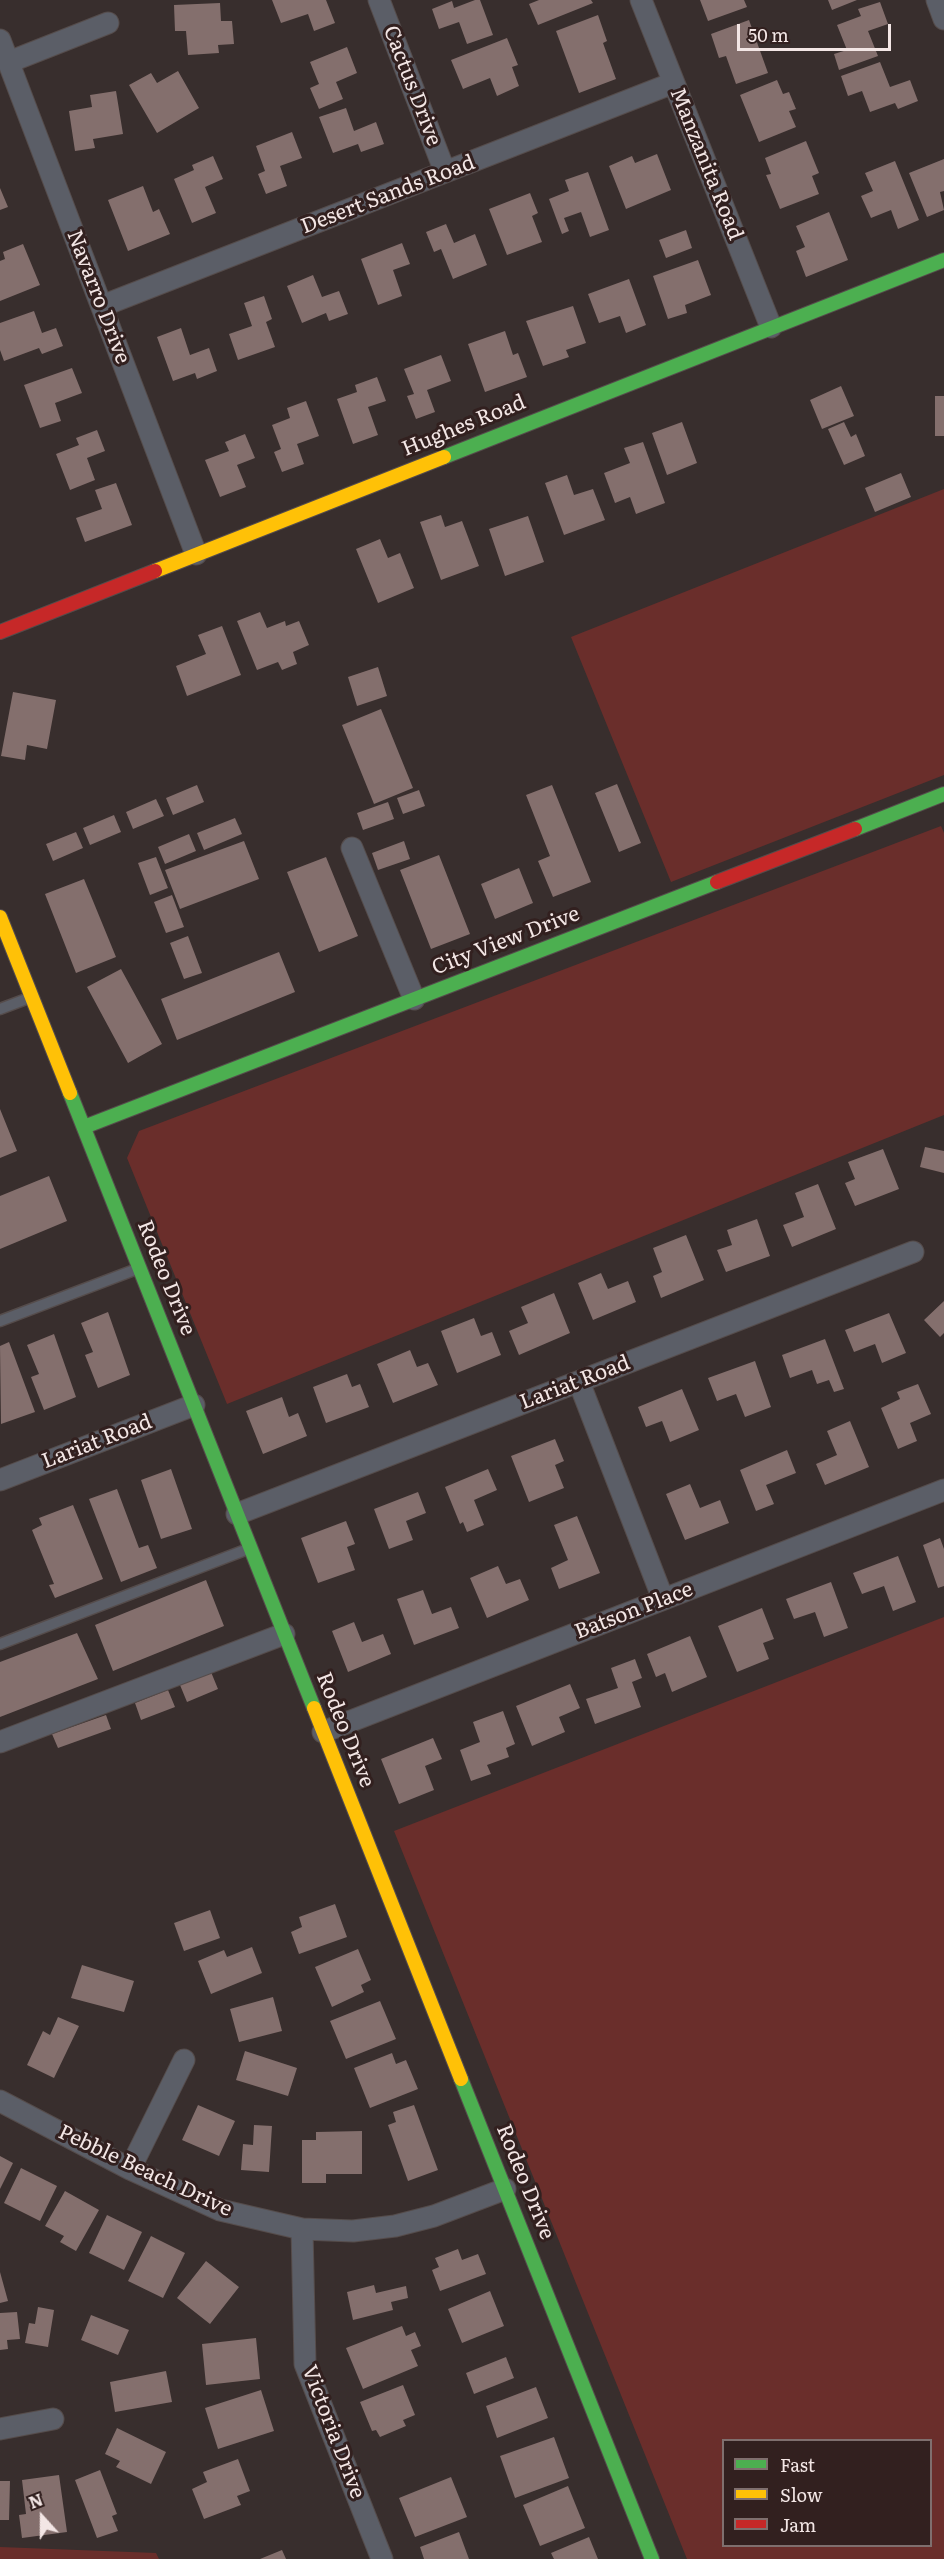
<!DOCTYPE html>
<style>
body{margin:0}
#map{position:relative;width:944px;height:2559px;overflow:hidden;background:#382e2d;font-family:Literata,serif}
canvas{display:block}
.legend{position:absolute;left:722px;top:2439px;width:210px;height:108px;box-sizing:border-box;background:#32201f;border:2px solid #7f6f6e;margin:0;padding:8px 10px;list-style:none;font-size:18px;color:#f3e6e5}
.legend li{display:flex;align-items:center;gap:12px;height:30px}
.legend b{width:30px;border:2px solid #7f6f6e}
.north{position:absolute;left:12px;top:2487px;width:60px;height:60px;-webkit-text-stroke:4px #32201f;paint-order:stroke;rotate:339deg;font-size:16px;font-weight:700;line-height:24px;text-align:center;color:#f3e6e5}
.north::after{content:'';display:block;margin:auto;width:21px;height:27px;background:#f3e6e5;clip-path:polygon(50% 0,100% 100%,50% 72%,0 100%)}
.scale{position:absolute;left:737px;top:24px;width:154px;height:27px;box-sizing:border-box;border:3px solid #f3e6e5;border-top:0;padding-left:8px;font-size:18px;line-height:21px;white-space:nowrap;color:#f3e6e5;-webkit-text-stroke:4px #32201f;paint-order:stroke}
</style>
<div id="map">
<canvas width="944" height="2559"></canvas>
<ul class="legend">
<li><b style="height:8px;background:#4caf50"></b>Fast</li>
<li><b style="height:8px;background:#ffc107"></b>Slow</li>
<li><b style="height:8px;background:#c62828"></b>Jam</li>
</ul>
<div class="north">N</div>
<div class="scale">50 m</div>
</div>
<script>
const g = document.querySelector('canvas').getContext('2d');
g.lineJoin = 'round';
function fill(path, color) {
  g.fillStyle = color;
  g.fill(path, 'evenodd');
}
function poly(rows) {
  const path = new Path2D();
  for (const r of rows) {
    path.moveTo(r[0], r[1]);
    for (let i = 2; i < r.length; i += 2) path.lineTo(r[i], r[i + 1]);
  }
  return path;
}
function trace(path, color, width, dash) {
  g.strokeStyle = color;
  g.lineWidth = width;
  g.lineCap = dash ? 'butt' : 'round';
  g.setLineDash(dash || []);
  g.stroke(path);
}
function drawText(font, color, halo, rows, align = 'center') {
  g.font = font + ' Literata,serif';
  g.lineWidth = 6;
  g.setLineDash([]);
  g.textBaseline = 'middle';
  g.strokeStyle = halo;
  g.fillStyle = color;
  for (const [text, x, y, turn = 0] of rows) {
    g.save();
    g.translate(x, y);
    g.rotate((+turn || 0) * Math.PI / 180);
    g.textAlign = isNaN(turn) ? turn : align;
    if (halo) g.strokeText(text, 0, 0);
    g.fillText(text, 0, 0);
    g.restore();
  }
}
fill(poly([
 [944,489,944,775,671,882,571,637],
 [941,826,944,833,944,1115,227,1404,127,1158,139,1131],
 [944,1617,944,2559,687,2559,394,1831],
 [724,2440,930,2440,930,2546,724,2546],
 [0,2547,156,2553,159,2559,0,2559]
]), '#6a2e2b');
fill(poly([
 [272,0,326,0,335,23,314,31,308,14,281,23],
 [475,0,480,0,493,35,467,44,459,22,439,29,432,9,452,1,454,8],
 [539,0,591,0,593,3,538,25,529,4],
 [700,0,744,0,747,7,708,21],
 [828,0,857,0,832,10],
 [880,2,888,24,868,31,878,56,839,70,834,54,847,50,837,25,861,16,858,9],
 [220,3,221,21,232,21,234,44,218,45,219,53,188,55,186,31,175,31,174,5],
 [598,15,607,41,603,43,616,79,579,93,556,31],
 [749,20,768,73,736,84,726,56,719,58,711,34],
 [507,38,518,65,512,67,519,86,497,96,490,78,463,89,451,60],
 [347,47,357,73,336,82,343,99,319,109,310,88,319,84,310,62],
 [880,62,890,87,910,80,918,101,898,109,895,103,870,112,862,91,848,96,841,76],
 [178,71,199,108,157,133,129,85,151,73,157,83],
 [777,80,783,94,789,92,796,109,789,111,796,127,759,142,740,95],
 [116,91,123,134,93,139,95,148,75,151,69,111,92,107,90,95],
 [346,108,354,131,376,122,384,144,361,152,358,144,333,153,319,117],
 [292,132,302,158,280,166,287,186,266,194,258,174,265,171,256,146],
 [806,141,819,173,812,176,819,194,780,209,766,175,771,174,765,158],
 [657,154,671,190,626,209,609,166,632,156,635,163],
 [213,156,223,179,205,187,216,213,192,223,174,179,194,170,192,165],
 [944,159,944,191,940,192,944,210,927,217,909,173],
 [895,161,919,220,898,229,891,210,871,218,861,196,873,191,865,173],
 [588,172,609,230,590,237,581,212,564,218,569,231,562,234,549,199,569,191,565,180],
 [143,186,153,212,159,209,170,234,128,251,108,200],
 [0,188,8,207,0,210],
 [530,193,538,213,532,216,542,242,507,255,489,209],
 [829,212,848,260,806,277,796,251,805,247,796,226],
 [446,224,454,243,475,234,487,265,453,279,441,249,434,252,426,232],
 [686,230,692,248,666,258,659,240],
 [402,243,410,264,393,270,402,296,378,305,361,259],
 [23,244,40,285,0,301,0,261,5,259,3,252],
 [698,260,711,295,685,305,687,313,668,319,653,276],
 [313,275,322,297,339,291,348,314,329,321,326,313,302,323,287,286],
 [629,279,646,325,626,333,620,316,599,323,588,294],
 [264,296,272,319,266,322,275,347,238,360,229,334,252,326,244,303],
 [573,306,586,343,566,350,569,357,543,366,526,321],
 [34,311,42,333,56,328,63,346,42,354,39,348,4,361,0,350,0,323],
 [181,328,190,355,209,348,217,371,197,379,195,373,173,381,157,337],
 [505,331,513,355,518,353,527,377,485,392,468,344],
 [441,355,451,381,427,390,435,412,416,419,407,396,414,394,404,369],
 [72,368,82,393,55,403,61,421,40,428,24,385],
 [377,377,386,401,368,407,378,435,353,444,337,399,357,392,355,385],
 [841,386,854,416,822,429,810,400],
 [935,396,944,396,944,436,935,436],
 [306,401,319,436,297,444,304,464,282,472,274,452,281,449,272,425,290,418,287,408],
 [682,422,697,463,667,475,652,433],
 [844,422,851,437,856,434,865,456,844,465,828,429],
 [97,430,105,451,87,458,95,480,70,490,56,454,79,445,76,438],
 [245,434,255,458,237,465,246,487,220,497,205,460,229,451,225,442],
 [643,442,665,503,636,514,630,497,615,503,604,473,630,463,624,448],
 [901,473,911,497,875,512,865,488],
 [567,475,574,495,593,489,605,520,564,535,545,483],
 [116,483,132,525,85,542,76,518,102,509,95,490],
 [441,515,445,527,462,521,479,566,441,580,420,522],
 [528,516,544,562,505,576,489,529],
 [380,539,388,558,400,553,414,588,378,603,356,549],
 [260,612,267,628,285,621,286,626,299,621,309,645,293,652,297,664,282,670,278,662,257,670,237,621],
 [222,626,241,675,187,696,176,666,206,654,198,635],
 [378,667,387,696,357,706,348,677],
 [13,692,56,700,47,749,27,745,25,760,1,756],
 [381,709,413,788,374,804,342,725],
 [617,784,641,843,619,852,595,793],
 [197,785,204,802,173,815,166,798],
 [552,785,591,882,553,897,538,861,550,856,526,795],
 [419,790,425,806,403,814,397,798],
 [156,799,164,816,133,829,126,812],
 [388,802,394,819,363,830,357,813],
 [114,815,121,832,90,845,83,828],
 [235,818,242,834,204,850,197,833],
 [76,832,83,848,53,861,46,844],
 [189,834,196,851,165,864,158,847],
 [244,841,259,879,180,909,165,870],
 [404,841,410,859,378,870,372,853],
 [439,855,470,934,431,949,400,870],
 [156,857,168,888,150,895,138,863],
 [326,857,358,936,319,952,287,872],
 [519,868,533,903,495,919,481,884],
 [84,879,116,957,76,973,45,894],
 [172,895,184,927,166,933,154,902],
 [188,936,202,973,184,979,170,943],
 [279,952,295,992,177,1040,161,999],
 [121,969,162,1044,128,1063,87,987],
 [0,1109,17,1151,0,1158],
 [925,1147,944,1151,944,1173,920,1167],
 [883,1149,899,1189,855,1206,845,1183,855,1179,848,1162],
 [49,1176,67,1221,0,1249,0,1196],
 [818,1184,836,1229,792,1247,783,1225,804,1217,795,1193],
 [757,1219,770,1256,726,1272,717,1250,732,1245,727,1230],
 [686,1235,704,1280,661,1298,653,1276,662,1272,653,1248],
 [601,1273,608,1289,628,1281,636,1302,593,1320,578,1283],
 [554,1293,570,1333,519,1355,509,1331,528,1323,521,1307],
 [944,1301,944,1333,940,1337,924,1320],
 [108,1312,130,1375,98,1388,85,1355,93,1352,81,1323],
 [889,1313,906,1353,882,1363,875,1344,854,1352,845,1330],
 [474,1318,481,1336,492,1332,501,1355,457,1373,441,1331],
 [54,1334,76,1397,44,1410,31,1377,39,1374,27,1345],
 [825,1339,844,1389,834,1392,829,1380,817,1384,812,1370,790,1378,782,1355],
 [9,1342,35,1412,1,1424,0,1346],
 [410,1350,417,1367,428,1363,438,1385,393,1403,377,1364],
 [755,1361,771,1407,745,1417,736,1394,717,1401,708,1378],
 [347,1374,352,1387,360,1384,369,1407,326,1423,313,1387],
 [918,1384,931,1414,910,1423,917,1441,898,1449,881,1408,900,1399,897,1392],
 [682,1389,699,1430,670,1442,662,1421,646,1427,638,1407],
 [282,1397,289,1417,298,1413,307,1436,263,1454,246,1411],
 [850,1421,869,1467,825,1485,816,1464,837,1455,827,1431],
 [555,1439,564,1461,555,1465,564,1488,529,1502,511,1456],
 [787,1450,796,1473,766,1485,774,1504,756,1511,740,1470],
 [171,1469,192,1529,161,1539,141,1480],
 [488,1469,497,1490,474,1500,484,1525,467,1532,463,1522,460,1524,445,1487],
 [690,1484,700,1508,720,1500,729,1523,685,1540,666,1494],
 [117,1489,139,1548,148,1545,157,1568,121,1582,89,1499],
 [418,1492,426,1513,406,1521,413,1540,389,1549,374,1509],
 [73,1505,103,1579,55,1598,49,1585,54,1584,32,1530,42,1525,39,1518],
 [577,1516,600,1573,559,1589,551,1568,568,1560,554,1525],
 [346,1521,355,1544,347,1547,355,1570,318,1583,301,1538],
 [940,1538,944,1549,944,1586,938,1588,923,1545],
 [898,1556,916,1602,893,1611,884,1586,862,1594,853,1573],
 [498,1566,506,1584,520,1579,529,1600,487,1618,470,1578],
 [206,1580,224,1626,113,1671,95,1625],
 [831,1582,848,1628,824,1637,815,1612,794,1619,786,1599],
 [423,1590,432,1614,451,1607,459,1628,414,1645,397,1599],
 [762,1608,774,1639,763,1643,769,1659,737,1672,718,1626],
 [354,1622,362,1642,383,1634,391,1654,348,1672,332,1631],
 [77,1633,98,1679,0,1717,0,1662],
 [690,1636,707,1677,672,1692,665,1673,656,1677,647,1654],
 [635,1659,642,1678,632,1682,641,1707,595,1724,586,1699,618,1688,611,1668],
 [211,1672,218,1689,187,1702,180,1685],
 [570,1684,580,1708,559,1717,565,1732,532,1746,516,1706],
 [168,1690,175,1707,141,1720,135,1703],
 [503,1711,515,1744,506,1748,509,1757,487,1765,491,1774,471,1781,460,1750,480,1742,473,1722],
 [106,1715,111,1729,58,1748,52,1734],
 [433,1738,442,1759,425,1766,434,1790,399,1804,381,1759],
 [335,1904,347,1937,299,1954,291,1932,302,1927,299,1917],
 [210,1910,220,1938,184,1951,174,1923],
 [252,1947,262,1973,211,1994,198,1961,224,1950,227,1957],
 [358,1949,371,1980,361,1985,364,1992,332,2007,315,1967],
 [82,1965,134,1981,124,2012,71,1998],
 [273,1997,282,2031,239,2042,230,2009],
 [380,2001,396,2039,346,2059,330,2021],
 [58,2017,79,2026,54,2078,27,2065,43,2031,50,2035],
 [245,2051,297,2068,288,2096,236,2080],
 [392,2053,396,2064,406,2060,418,2089,370,2108,354,2068],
 [198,2105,235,2121,219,2156,182,2140],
 [414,2105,438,2170,408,2181,388,2125,396,2122,393,2112],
 [254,2125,272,2126,269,2172,241,2170,243,2144,253,2145],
 [362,2131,362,2174,326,2174,326,2183,302,2183,302,2140,316,2140,316,2132],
 [0,2156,13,2163,0,2189],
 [21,2168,57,2186,40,2221,4,2203],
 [65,2191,99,2210,76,2251,60,2242,64,2236,45,2226],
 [107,2215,142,2232,124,2270,89,2253],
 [151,2236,185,2253,163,2298,128,2281],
 [458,2249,462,2260,478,2254,486,2274,440,2291,432,2270,439,2267,435,2258],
 [206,2261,239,2287,210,2324,177,2298],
 [0,2272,8,2301,0,2303],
 [374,2285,376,2293,406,2286,408,2298,391,2302,393,2310,353,2320,347,2292],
 [490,2291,504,2326,462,2343,448,2309],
 [38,2307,54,2310,48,2347,25,2343,29,2323,35,2324],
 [17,2312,20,2339,7,2340,8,2349,0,2350,0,2313],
 [91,2315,129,2330,118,2355,81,2340],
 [402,2326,406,2336,415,2332,421,2346,411,2350,418,2366,363,2389,346,2348],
 [256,2338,260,2379,206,2385,202,2344],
 [506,2357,514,2378,474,2394,466,2373],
 [166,2371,172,2402,115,2412,110,2382],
 [403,2385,415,2415,403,2420,406,2426,380,2437,376,2430,372,2431,360,2402],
 [536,2387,548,2418,497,2438,486,2406],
 [261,2390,274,2431,218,2449,205,2408],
 [117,2428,166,2452,151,2484,116,2467,120,2461,105,2454],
 [554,2437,569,2478,515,2498,500,2456],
 [238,2459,250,2491,237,2496,241,2505,204,2519,192,2489,207,2482,203,2472],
 [100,2470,117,2514,112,2516,118,2531,97,2538,75,2480],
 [59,2475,67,2532,22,2538,19,2515,26,2514,22,2480],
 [451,2477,467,2517,415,2537,399,2498],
 [0,2481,10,2481,9,2520,0,2520],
 [568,2486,585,2528,540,2546,523,2505],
 [459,2532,469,2559,424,2559,420,2547],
 [589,2537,598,2559,554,2559,551,2553],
 [282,2550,286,2559,260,2559]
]), '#846f6d');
const lane = poly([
 [0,1009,29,998],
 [0,1321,137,1269],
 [0,1644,248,1549]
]);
const street = poly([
 [379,0,445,172],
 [641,0,771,327],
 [937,0,944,19],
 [0,40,196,554],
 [9,62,108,23],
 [102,306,673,83],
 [352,848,414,999],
 [579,1382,663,1599],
 [0,1480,194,1405],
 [237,1514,913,1252],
 [323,1732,944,1490],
 [0,1742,284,1634],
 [0,2101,130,2169,220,2210,302,2229,353,2231,395,2226,434,2216,505,2189],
 [130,2169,184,2060],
 [302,2229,305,2364,382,2559],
 [0,2429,53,2419]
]);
const fast = poly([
 [444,457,944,260],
 [855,829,944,794],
 [70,1093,314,1708],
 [84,1127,717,882],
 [461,2079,652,2559]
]);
const slow = poly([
 [155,571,444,457],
 [0,917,70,1093],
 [314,1708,461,2079]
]);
const jam = poly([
 [0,632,155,571],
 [717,882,855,829]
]);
trace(lane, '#554c4b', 13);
trace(street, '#554c4b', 23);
trace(fast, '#554c4b', 16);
trace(slow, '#554c4b', 16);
trace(jam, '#554c4b', 16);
trace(lane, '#5b5e67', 10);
trace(street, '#5b5e67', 21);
trace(fast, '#4caf50', 14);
trace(slow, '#ffc107', 14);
trace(jam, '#c62828', 14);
drawText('21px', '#f3e6e5', '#32201f', [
 ["Cactus Drive",412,86,69],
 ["Manzanita Road",706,164,68],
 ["Desert Sands Road",388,195,-21],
 ["Navarro Drive",98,297,69],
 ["Hughes Road",464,426,-22],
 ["City View Drive",506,941,-21],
 ["Rodeo Drive",166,1278,68],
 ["Lariat Road",575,1383,-21],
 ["Lariat Road",97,1442,-21],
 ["Batson Place",634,1611,-21],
 ["Rodeo Drive",345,1730,68],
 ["Pebble Beach Drive",145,2171,25],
 ["Rodeo Drive",525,2182,68],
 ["Victoria Drive",333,2432,69]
]);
</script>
